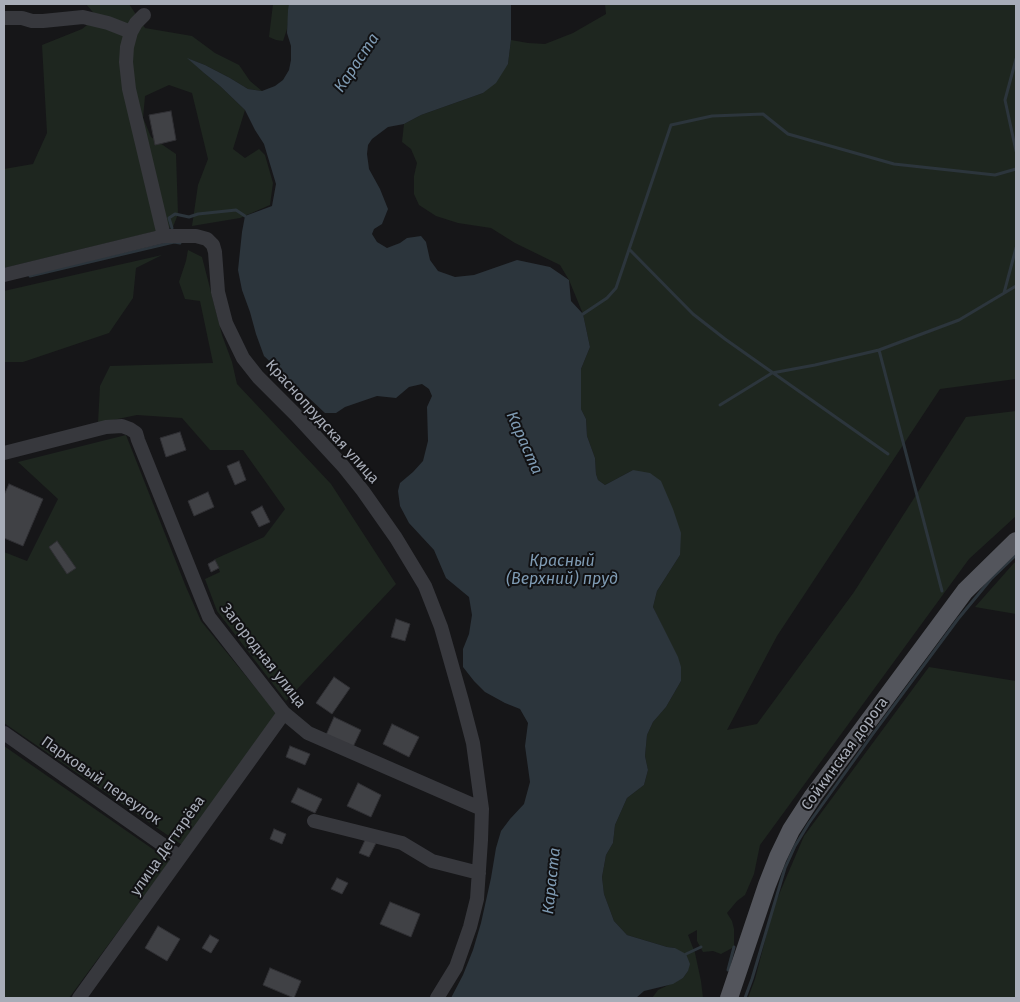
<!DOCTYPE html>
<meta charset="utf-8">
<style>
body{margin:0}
#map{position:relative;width:1020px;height:1002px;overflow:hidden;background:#161618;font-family:"Fira Sans",sans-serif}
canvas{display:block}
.frame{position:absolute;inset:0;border:5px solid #a8adb8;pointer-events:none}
</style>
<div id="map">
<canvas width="1020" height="1002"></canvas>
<div class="frame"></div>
</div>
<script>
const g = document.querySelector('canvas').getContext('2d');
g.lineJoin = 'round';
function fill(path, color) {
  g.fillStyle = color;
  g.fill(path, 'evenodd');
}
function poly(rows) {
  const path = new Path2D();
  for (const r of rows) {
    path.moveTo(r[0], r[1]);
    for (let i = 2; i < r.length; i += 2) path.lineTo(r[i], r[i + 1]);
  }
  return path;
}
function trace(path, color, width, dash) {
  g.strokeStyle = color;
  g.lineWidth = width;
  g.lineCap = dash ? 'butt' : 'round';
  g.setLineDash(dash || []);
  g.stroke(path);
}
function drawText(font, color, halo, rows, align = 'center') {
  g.font = font + ' "Fira Sans",sans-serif';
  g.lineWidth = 4;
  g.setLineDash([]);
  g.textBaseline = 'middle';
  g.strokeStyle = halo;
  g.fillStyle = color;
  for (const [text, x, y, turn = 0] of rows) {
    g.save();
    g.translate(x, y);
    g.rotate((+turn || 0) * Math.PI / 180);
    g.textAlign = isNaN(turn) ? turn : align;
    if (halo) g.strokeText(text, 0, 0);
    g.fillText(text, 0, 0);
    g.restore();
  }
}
fill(poly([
 [86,4,129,4,145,28,192,36,215,53,239,65,250,81,262,91,248,89,230,78,205,65,189,59,204,73,220,86,245,110,233,149,245,158,259,149,265,155,273,183,270,205,240,218,192,226,198,185,208,159,192,93,169,85,145,96,143,118,151,137,176,154,178,214,173,227,4,268,4,169,33,164,47,133,42,45,82,29,97,17],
 [273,4,290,4,287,29,283,41,276,40,269,37],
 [605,4,1016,4,1016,379,940,389,777,636,727,730,757,724,854,592,966,417,1016,411,1016,516,969,559,760,845,754,874,745,895,737,901,727,913,732,921,734,929,734,947,721,954,713,951,703,952,697,941,697,930,688,935,695,953,701,981,703,998,652,998,658,990,683,978,688,971,675,948,667,947,627,935,614,921,604,894,602,877,606,855,613,843,615,825,627,798,644,785,648,770,645,756,647,735,653,722,666,707,681,681,662,626,653,607,657,591,680,555,633,470,605,485,598,480,596,474,595,458,587,436,586,419,581,409,581,369,590,347,583,314,569,280,560,265,515,243,491,228,458,223,436,216,419,205,414,194,414,176,417,163,411,149,402,142,404,124,421,115,483,93,508,64,511,40,528,43,545,44,573,33,606,14],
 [188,250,202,257,222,335,232,362,237,384,331,484,396,584,286,701,217,611,205,579,220,572,215,559,264,537,285,509,243,450,210,450,182,418,137,415,98,423,100,386,110,366,213,363,200,301,185,299,179,282,186,261],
 [162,255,136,268,133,298,109,333,23,362,4,362,4,291],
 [126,435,186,587,201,621,277,714,182,845,4,723,4,552,27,561,58,499,18,462],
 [1016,562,1016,614,975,607,1014,563],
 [929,667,1016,681,1016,998,748,998,755,979,774,906,804,836],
 [4,746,170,861,69,998,4,998]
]), '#1e261f');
fill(poly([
 [289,4,511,4,511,40,508,64,496,83,483,93,421,115,404,124,388,127,372,139,368,145,367,154,369,169,380,189,388,209,382,224,374,229,372,234,377,242,387,248,400,243,407,238,421,236,426,242,430,260,438,271,455,277,474,275,517,260,550,267,569,280,571,301,583,314,590,347,581,369,581,409,586,419,587,436,595,458,596,474,598,480,605,485,633,470,650,473,661,481,673,509,681,533,680,555,657,591,653,607,678,657,681,667,681,681,666,707,653,722,647,735,645,756,648,770,644,785,627,798,615,825,613,843,606,855,602,877,604,894,614,921,627,935,667,947,675,948,686,954,690,964,688,971,683,978,673,984,644,991,636,998,451,998,463,975,473,950,481,923,491,878,496,848,501,831,510,819,524,804,530,782,525,746,528,723,520,709,505,703,485,692,474,681,463,667,463,649,469,634,472,615,469,597,446,578,434,550,409,523,400,506,398,491,400,483,413,472,423,461,428,441,427,407,432,396,429,389,422,384,409,387,396,398,377,396,345,407,336,413,325,413,264,356,256,334,250,312,242,290,238,270,242,232,245,216,272,206,276,184,264,144,255,130,245,110,220,86,204,73,187,58,205,65,230,78,248,89,262,91,275,86,283,80,289,70,291,60,291,46,287,33,288,10]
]), '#2c353c');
trace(poly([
 [1016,59,1005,100,1016,151],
 [172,228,169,218,175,214,189,217,198,214,236,210,245,216],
 [629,249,693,314,725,339,888,454],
 [30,276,174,242,180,243],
 [1004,293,1016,248],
 [583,314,607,298,616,288,671,125,712,116,763,114,788,134,894,164,995,175,1016,169],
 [879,350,942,591],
 [720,405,772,373,815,365,879,350,959,320,1016,286],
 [686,954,701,947],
 [728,970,734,947],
 [745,998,752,979,785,868,795,846,809,823,875,731,958,619,991,579,1016,555]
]), '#2c353c', 3);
const building = poly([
 [171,111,176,140,155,145,149,115,171,111],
 [180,432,186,450,166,457,160,438,180,432],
 [239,461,246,480,235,485,227,466,239,461],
 [9,484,43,499,23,546,4,538,4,495,9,484],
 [208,492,214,507,194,516,188,501,208,492],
 [262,506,270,522,259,527,251,512,262,506],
 [57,541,76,568,67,574,49,547,57,541],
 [215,560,219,568,211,572,208,564,215,560],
 [396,619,410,624,405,641,391,637,396,619],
 [334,677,350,688,332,714,316,703,334,677],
 [334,717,361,730,353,747,326,735,334,717],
 [392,724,419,737,409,757,383,744,392,724],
 [290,746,310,754,305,765,286,757,290,746],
 [358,783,381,795,371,817,347,806,358,783],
 [298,788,322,799,315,813,291,802,298,788],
 [274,829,286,834,282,844,270,839,274,829],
 [366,838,376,843,369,857,359,853,366,838],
 [337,878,348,883,342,894,331,889,337,878],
 [390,902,420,914,411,937,380,924,390,902],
 [158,926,180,939,167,961,145,948,158,926],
 [210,935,219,940,211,953,202,948,210,935],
 [270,968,301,981,294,998,263,985,270,968]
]);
fill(building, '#404145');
trace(building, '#303034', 1);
trace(poly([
 [144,15,136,23,131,32,127,47,126,62,129,89,164,236,196,236,207,239,213,245,215,252,218,292,226,323,243,358,258,377,296,415,343,466,363,491,396,538,425,586,441,627,462,701,473,743,482,809,481,840,477,899,470,927,456,967,437,998],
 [4,18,22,18,32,21,43,21,83,17,108,23,131,32],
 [4,275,164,236],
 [4,453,106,427,122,426,130,429,136,433,138,440,209,617,284,713,308,733,482,809],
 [4,733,180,857],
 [314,821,402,843,432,861,479,873],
 [79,998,284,713]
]), '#37383d', 14);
trace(poly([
 [729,998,767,885,778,857,791,830,813,796,965,591,1016,541]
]), '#53555c', 18);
drawText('15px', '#a8adb8', '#111113', [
 ["Краснопрудская улица",322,422,48],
 ["Загородная улица",263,656,52],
 ["Сойкинская дорога",845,754,-54],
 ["Парковый переулок",101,781,35],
 ["улица Дегтярёва",168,846,-55]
]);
drawText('italic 16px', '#7f9bb3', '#111113', [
 ["Караста",357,63,-56],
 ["Караста",524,443,66],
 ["Красный",562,562],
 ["(Верхний) пруд",562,580],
 ["Караста",552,881,-84]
]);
</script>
